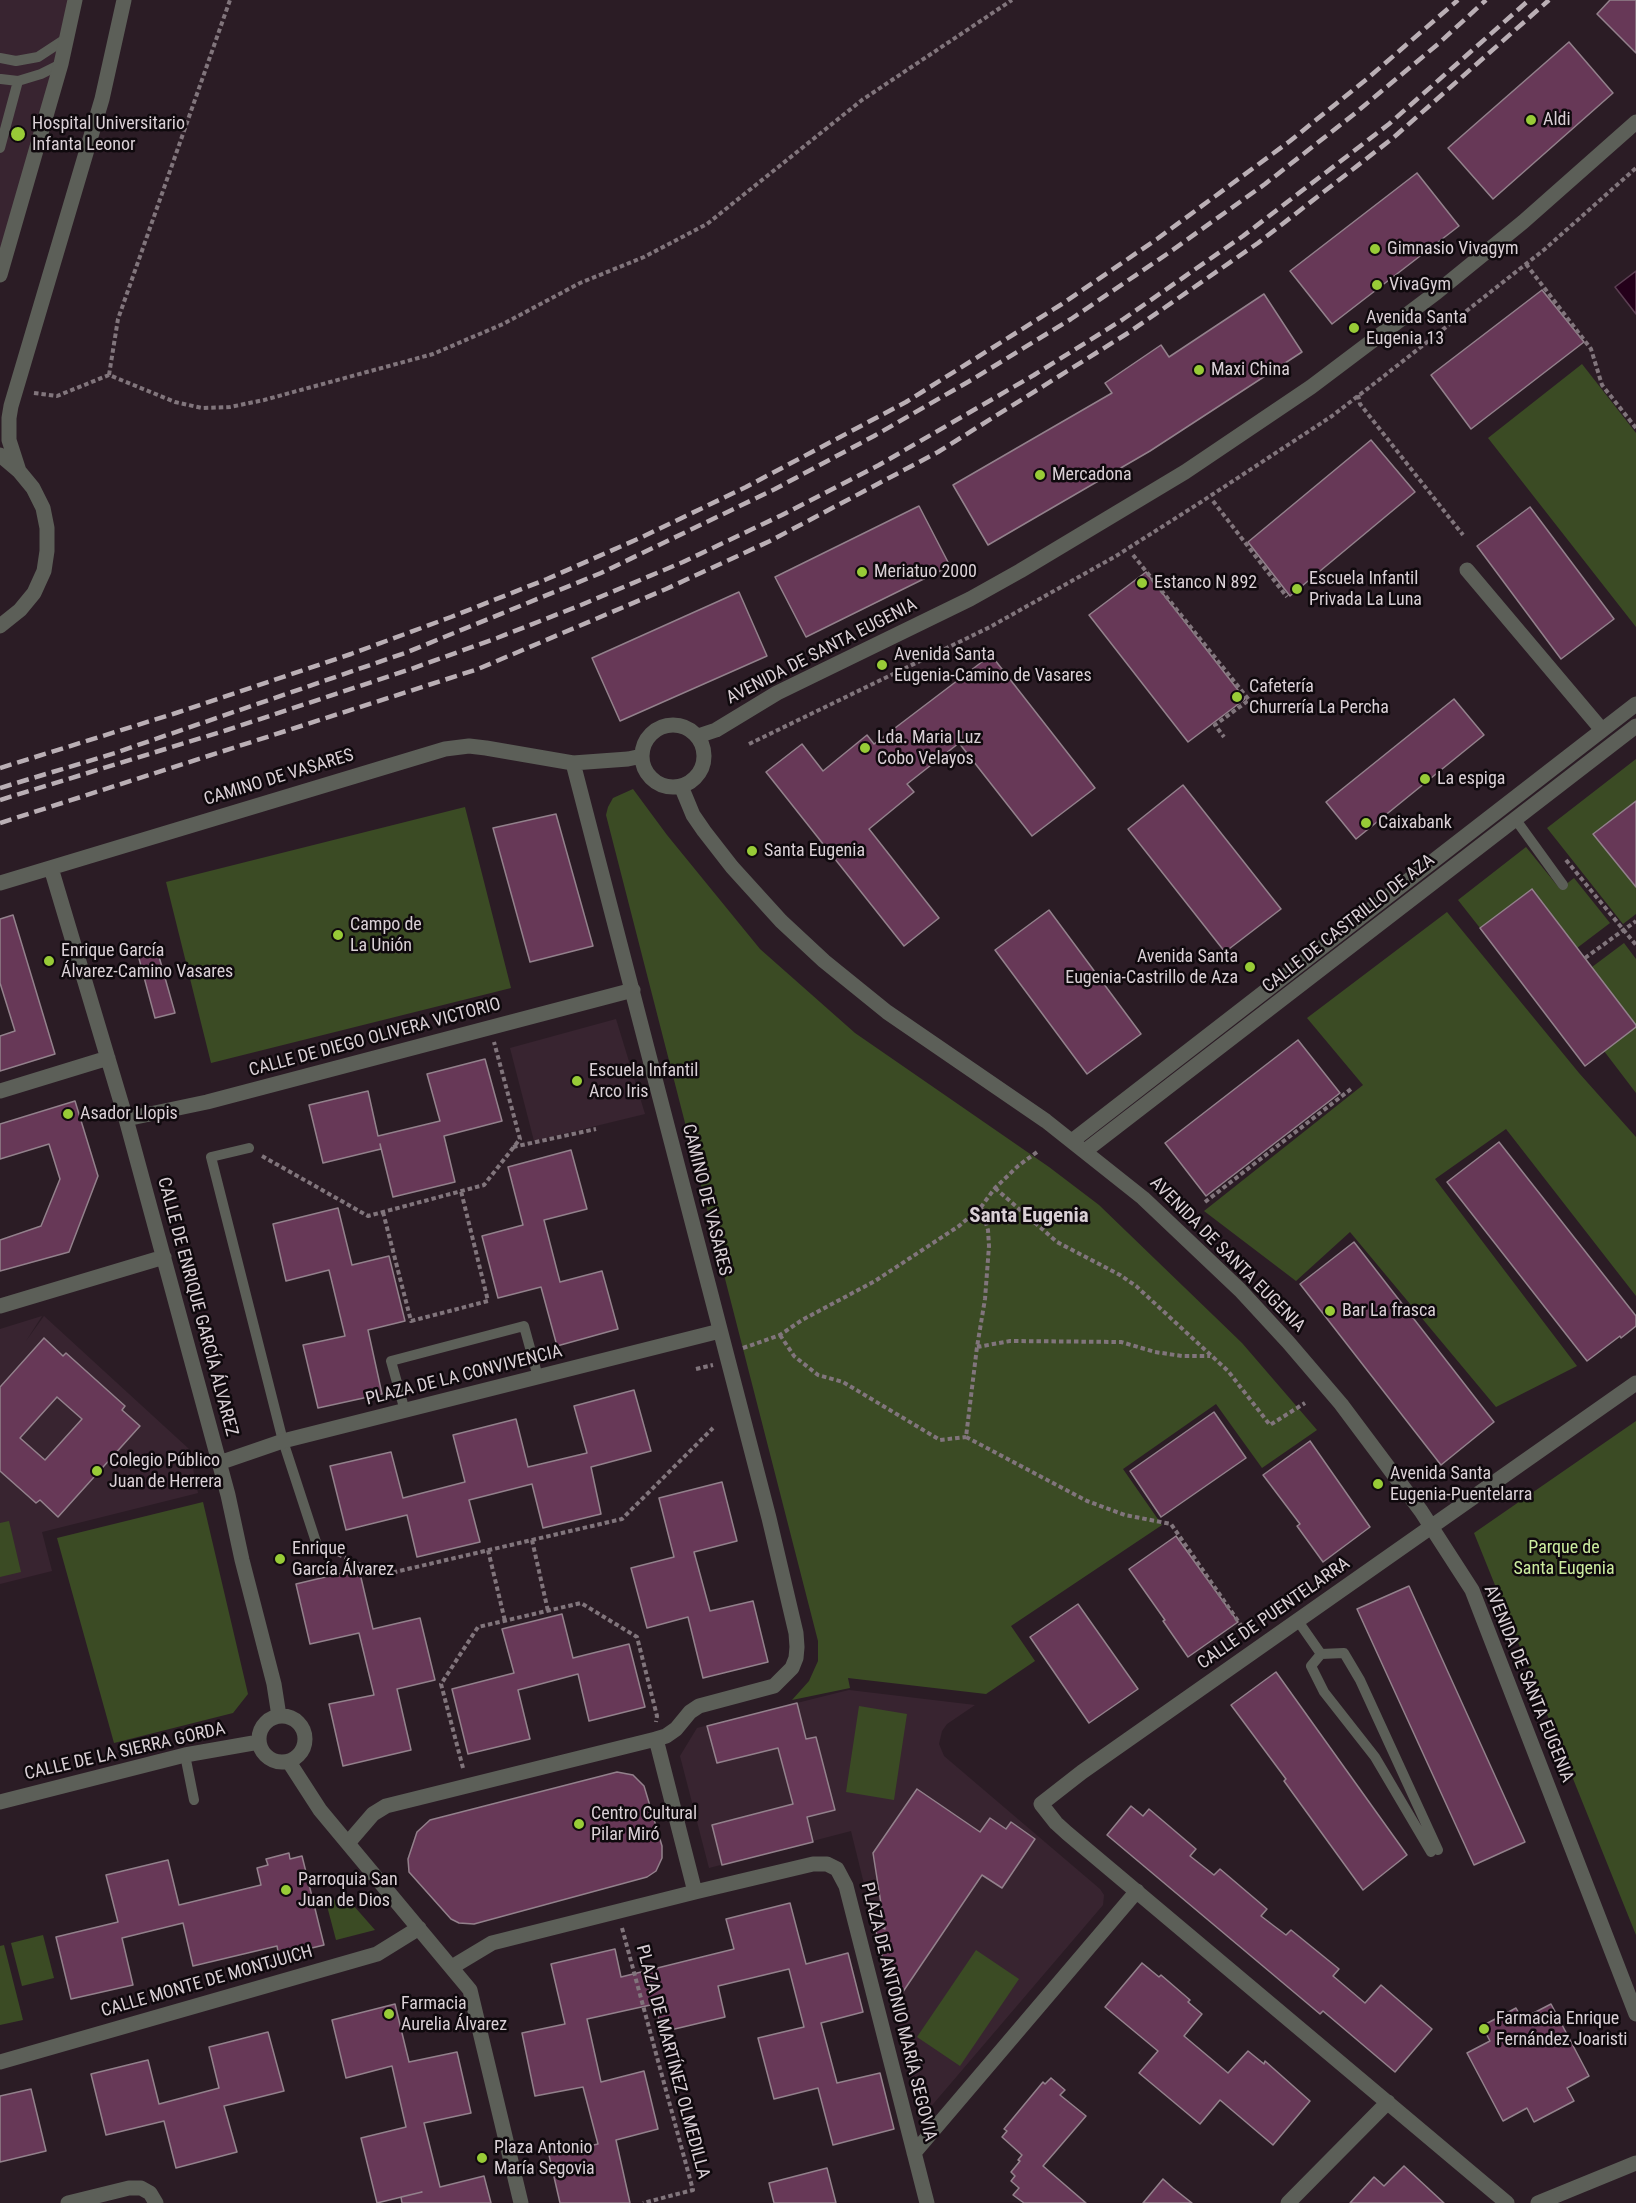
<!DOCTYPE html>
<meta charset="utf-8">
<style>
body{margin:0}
canvas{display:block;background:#2b1c25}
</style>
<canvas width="1636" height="2203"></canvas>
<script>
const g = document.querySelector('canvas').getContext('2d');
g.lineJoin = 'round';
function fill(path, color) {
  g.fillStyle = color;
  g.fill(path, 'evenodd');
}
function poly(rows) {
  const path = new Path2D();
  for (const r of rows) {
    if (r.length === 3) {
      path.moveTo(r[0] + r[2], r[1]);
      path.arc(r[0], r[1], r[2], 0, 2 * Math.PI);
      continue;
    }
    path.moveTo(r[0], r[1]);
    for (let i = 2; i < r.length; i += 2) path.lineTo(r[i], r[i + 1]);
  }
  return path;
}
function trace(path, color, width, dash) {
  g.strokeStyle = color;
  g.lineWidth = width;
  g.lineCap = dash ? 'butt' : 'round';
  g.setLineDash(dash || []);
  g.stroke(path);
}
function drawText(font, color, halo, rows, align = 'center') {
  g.font = font + ' "Roboto Condensed",sans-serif';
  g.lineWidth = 5;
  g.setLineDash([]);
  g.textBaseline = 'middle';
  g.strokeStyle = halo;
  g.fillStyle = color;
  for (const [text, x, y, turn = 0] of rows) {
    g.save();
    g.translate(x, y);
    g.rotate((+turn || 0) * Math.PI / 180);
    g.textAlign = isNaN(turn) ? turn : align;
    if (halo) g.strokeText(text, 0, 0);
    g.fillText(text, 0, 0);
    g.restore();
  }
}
fill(poly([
 [0,0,74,0,0,267],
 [616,1019,645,1114,534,1141,510,1048],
 [42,1316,26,1341,44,1316,189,1449,198,1493,42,1532,52,1571,0,1584,0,1329],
 [849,1690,975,1705,947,1724,942,1731,939,1744,944,1756,1100,1889,1104,1895,1103,1905,928,2110,919,2107,851,1831,709,1868,680,1756,697,1728]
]), '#382430');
fill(poly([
 [1582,364,1636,433,1636,627,1488,438],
 [1636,759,1636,801,1594,834,1636,886,1636,914,1623,924,1547,828],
 [633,789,667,835,760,949,855,1033,1049,1167,1099,1205,1242,1343,1317,1430,1262,1468,1216,1404,1123,1469,1162,1525,1011,1626,1035,1661,986,1694,848,1678,850,1688,792,1700,809,1681,818,1661,818,1641,606,815,608,807,613,798],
 [465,807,511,988,211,1063,166,882],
 [1526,847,1560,889,1574,878,1610,923,1577,948,1533,889,1480,928,1458,900],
 [1447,912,1579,1073,1636,1137,1636,1296,1506,1129,1435,1179,1577,1366,1496,1407,1350,1232,1296,1281,1204,1211,1363,1085,1307,1018],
 [1624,943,1636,959,1636,1025,1592,967],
 [1636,1027,1636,1093,1604,1051],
 [1636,1421,1636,1935,1474,1533],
 [203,1502,248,1694,233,1713,114,1743,57,1538],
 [9,1521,21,1572,0,1577,0,1523],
 [859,1706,907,1714,894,1800,846,1792],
 [346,1897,375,1930,336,1940,326,1902],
 [43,1935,54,1978,22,1986,11,1943],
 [4,1945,23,2020,0,2025,0,1946],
 [976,1950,1019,1979,960,2066,917,2037]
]), '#3b4b24');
const water = poly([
 [1636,271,1636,314,1615,287,1636,271]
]);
fill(water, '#24001a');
trace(water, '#5b3e52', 1.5);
const building = poly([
 [1610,0,1636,0,1636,53,1597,14,1610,0],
 [1569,42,1613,93,1493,199,1448,148,1569,42],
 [1417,173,1459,226,1332,324,1290,271,1417,173],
 [1542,290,1584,342,1471,429,1431,375,1542,290],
 [1264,294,1302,352,1150,451,988,545,953,485,1112,393,1105,383,1161,345,1169,357,1264,294],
 [1371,440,1415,492,1290,596,1248,542,1371,440],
 [919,506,950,566,806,637,775,577,919,506],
 [1530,507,1614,619,1561,659,1477,546,1530,507],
 [1146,572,1245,699,1188,742,1089,615,1146,572],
 [739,592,767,656,620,721,592,658,739,592],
 [991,655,1095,788,1032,836,959,743,907,784,914,792,869,829,939,918,904,946,766,772,802,744,823,771,867,735,874,744,991,655],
 [1454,699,1484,735,1356,839,1326,802,1454,699],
 [1183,785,1281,909,1225,952,1128,829,1183,785],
 [1636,801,1636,887,1593,834,1636,801],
 [556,814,593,946,530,962,493,828,556,814],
 [1532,889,1636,1025,1636,1027,1585,1066,1480,928,1532,889],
 [1049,910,1141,1034,1087,1074,995,950,1049,910],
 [13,915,55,1054,0,1071,0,1036,15,1031,0,983,0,919,13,915],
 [156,946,175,1013,155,1018,137,951,156,946],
 [1298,1040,1340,1093,1206,1196,1165,1143,1298,1040],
 [485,1059,502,1121,444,1136,455,1182,393,1197,380,1144,381,1149,323,1163,309,1105,368,1091,378,1136,440,1121,427,1074,485,1059],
 [75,1101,98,1176,69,1252,0,1271,0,1240,41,1226,60,1179,49,1144,0,1159,0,1124,75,1101],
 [1499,1142,1636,1316,1636,1326,1621,1338,1620,1336,1587,1361,1447,1182,1499,1142],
 [571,1150,587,1209,544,1220,560,1282,602,1271,618,1329,557,1346,541,1287,498,1298,482,1236,523,1225,508,1167,571,1150],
 [338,1208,352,1265,389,1256,405,1321,368,1330,382,1394,318,1408,303,1345,345,1336,329,1270,286,1281,273,1224,338,1208],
 [1354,1242,1494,1422,1441,1465,1300,1284,1354,1242],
 [44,1338,63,1356,66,1353,125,1406,122,1410,140,1426,58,1517,40,1500,36,1503,0,1471,0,1387,44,1338],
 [57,1397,82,1419,45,1460,20,1438,57,1397],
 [634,1390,651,1451,591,1467,601,1514,543,1528,532,1484,469,1500,480,1542,417,1557,407,1515,346,1530,330,1466,391,1452,403,1498,465,1482,453,1435,516,1419,528,1467,587,1453,574,1406,634,1390],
 [1214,1412,1246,1458,1161,1517,1130,1471,1214,1412],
 [1310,1441,1370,1527,1323,1562,1297,1526,1300,1524,1263,1475,1310,1441],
 [722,1482,737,1541,694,1552,710,1611,753,1601,768,1662,703,1678,688,1617,647,1628,631,1568,674,1557,659,1498,722,1482],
 [1176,1536,1238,1622,1188,1657,1163,1621,1165,1620,1129,1569,1176,1536],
 [359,1569,373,1629,420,1618,435,1680,397,1689,411,1750,343,1766,329,1704,374,1695,359,1633,310,1644,296,1584,359,1569],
 [1409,1586,1525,1842,1474,1865,1357,1609,1409,1586],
 [1078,1604,1138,1689,1089,1723,1030,1637,1078,1604],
 [562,1614,573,1658,629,1644,645,1707,589,1721,578,1674,518,1690,530,1739,468,1754,452,1689,514,1673,502,1629,562,1614],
 [1276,1672,1407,1855,1363,1890,1284,1781,1286,1779,1231,1705,1276,1672],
 [797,1703,806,1739,816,1737,835,1810,807,1817,813,1842,722,1865,712,1825,793,1804,778,1748,717,1763,707,1726,797,1703],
 [617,1772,633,1775,644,1786,662,1846,662,1858,656,1871,647,1877,474,1924,459,1923,451,1919,409,1872,408,1859,417,1832,430,1820,617,1772],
 [917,1789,980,1832,990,1818,1006,1829,1011,1822,1035,1839,1002,1888,982,1875,894,2005,874,1923,885,1929,873,1853,917,1789],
 [1131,1806,1143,1816,1149,1809,1196,1849,1190,1856,1214,1875,1220,1869,1267,1909,1261,1916,1274,1926,1286,1935,1291,1930,1339,1969,1333,1976,1365,2003,1381,1985,1432,2029,1395,2072,1323,2011,1320,2014,1107,1835,1131,1806],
 [289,1853,290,1859,302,1856,324,1945,279,1956,277,1946,193,1966,183,1923,122,1938,133,1985,71,1999,56,1937,118,1922,106,1875,168,1860,179,1905,261,1885,257,1868,268,1865,266,1859,289,1853],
 [790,1903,806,1964,848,1953,863,2012,821,2023,837,2083,880,2073,894,2129,833,2145,818,2088,774,2099,758,2038,804,2027,789,1969,718,1986,725,2017,662,2032,655,2004,587,2019,601,2082,644,2071,658,2129,616,2140,630,2203,560,2203,549,2155,598,2144,583,2087,535,2096,522,2033,565,2024,551,1964,615,1949,621,1977,734,1949,726,1919,790,1903],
 [1142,1963,1159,1977,1161,1975,1190,2000,1188,2002,1202,2014,1184,2036,1228,2073,1248,2051,1264,2064,1265,2061,1310,2101,1273,2145,1220,2100,1200,2124,1139,2073,1158,2051,1105,2007,1142,1963],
 [395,2004,409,2062,457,2052,471,2113,424,2123,440,2187,484,2176,491,2203,402,2203,401,2197,422,2192,377,2203,361,2138,406,2127,392,2066,346,2078,332,2020,395,2004],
 [1551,2004,1589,2076,1567,2088,1574,2101,1534,2122,1527,2108,1503,2121,1467,2053,1490,2041,1482,2026,1516,2008,1522,2019,1551,2004],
 [268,2032,284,2091,224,2106,237,2152,176,2168,164,2121,106,2135,91,2074,148,2060,159,2104,219,2088,209,2047,268,2032],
 [1051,2078,1065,2090,1060,2095,1086,2116,1043,2166,1086,2203,1024,2203,1013,2195,1019,2188,1011,2181,1015,2176,1011,2172,1020,2161,1018,2160,1022,2155,1002,2137,1007,2131,1004,2129,1043,2082,1045,2084,1051,2078],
 [31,2089,46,2151,0,2162,0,2096,31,2089],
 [1404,2166,1444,2203,1350,2203,1374,2177,1384,2186,1404,2166],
 [827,2168,836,2203,774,2203,769,2183,827,2168],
 [1163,2179,1173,2188,1192,2203,1143,2203,1163,2179]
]);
fill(building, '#673857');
trace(building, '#93818c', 1.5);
trace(poly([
 [1526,264,1591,349,1602,385,1636,428],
 [109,375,118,319,230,0],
 [34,393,57,396,109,375,175,402,202,408,230,407,264,400,433,354,503,324,580,283,644,257,707,224,862,100,1012,0],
 [1358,395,1360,404,1463,535],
 [1213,501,1287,597],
 [1133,555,1249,700,1215,725,1224,737],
 [749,744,990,627,1116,556,1201,502,1332,416,1384,376,1545,249,1636,168],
 [1566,860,1636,945],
 [1585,958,1636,921],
 [513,1147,596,1129],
 [262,1156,368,1216,484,1185,520,1139,494,1042],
 [995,1188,1057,1242,1120,1275,1136,1286,1228,1371,1270,1425,1305,1403],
 [1205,1202,1351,1089],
 [981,1207,988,1230,989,1246,985,1299,977,1347,966,1437,1087,1501,1125,1515,1171,1524,1249,1637],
 [383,1212,411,1321,488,1301,461,1191],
 [780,1335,794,1356,818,1375,843,1382,940,1440,966,1437],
 [977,1347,1010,1341,1121,1342,1155,1352,1182,1356,1210,1356],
 [743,1348,780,1335,802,1320,875,1281,959,1226,981,1207,995,1188,1018,1166,1037,1152],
 [696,1369,713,1365],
 [532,1540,548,1611],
 [488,1550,505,1621],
 [331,1551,382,1575,622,1519,713,1428],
 [463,1768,441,1684,478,1627,581,1603,637,1637,657,1716,656,1722],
 [622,1928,693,2190,643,2203]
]), '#81757c', 4, [4.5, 3]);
trace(poly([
 [0,58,16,61,38,57,67,38],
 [1,79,18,81],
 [0,148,18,81,41,74,61,64],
 [1516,820,1563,885],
 [249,1148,211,1157,283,1441,317,1545],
 [405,1411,391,1361,524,1326,538,1377],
 [1298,1621,1321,1654,1344,1653,1360,1680,1438,1850],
 [1321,1654,1311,1666,1324,1692,1375,1757,1431,1852],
 [185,1755,194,1800]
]), '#5c5f58', 10);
trace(poly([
 [0,275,61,64,75,0],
 [0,455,19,471,33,488,43,508,47,528,47,551,44,571,34,593,20,610,0,626],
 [19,471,9,440,9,418,11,406,102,99,124,0],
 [1467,570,1602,730],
 [673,756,31],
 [698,736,716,730,777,693,970,599,1020,571,1185,472,1311,387,1437,292,1523,222,1636,122],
 [573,763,769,1518,796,1633,797,1647,796,1658,792,1668,774,1686,699,1706,690,1712,676,1729,666,1736,656,1739],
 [681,786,693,815,704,831,732,867,781,921,824,961,887,1012,1046,1121,1143,1198,1240,1290,1288,1342,1341,1404,1421,1511,1472,1590,1636,2014],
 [51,868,126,1119,228,1495,242,1560,274,1684,279,1716],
 [0,883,445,749,469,746,486,748,573,763,628,759,642,756],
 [0,1091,108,1058],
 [126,1119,207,1102,633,990],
 [1072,1141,1636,704],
 [1085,1151,1636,726],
 [0,1306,164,1257],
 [219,1463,283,1441,720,1331],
 [282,1739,23],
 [289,1762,320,1810,470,1990,521,2203],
 [0,1802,185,1755,259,1742],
 [348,1843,373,1814,386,1806,656,1739,695,1892,492,1943,452,1967],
 [695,1892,813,1864,827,1864,837,1869,846,1886,927,2203],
 [0,2062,377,1954,419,1928],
 [914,2153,1137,1891],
 [68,2203,129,2188,141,2188,150,2193,156,2203],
 [1288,2203,1388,2102],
 [1507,2203,1067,1833,1056,1823,1041,1804,1082,1772,1636,1383],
 [1538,2203,1636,2163]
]), '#5c5f58', 15);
trace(poly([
 [0,768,176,713,351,654,451,617,547,579,640,538,746,487,906,402,1062,304,1157,239,1290,141,1368,78,1458,0],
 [0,788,115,753,405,653,601,573,775,489,874,436,973,379,1071,319,1167,254,1265,184,1353,115,1438,44,1486,0],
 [0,800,227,730,411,669,497,638,581,605,683,562,782,515,879,465,1034,375,1122,320,1243,236,1389,124,1529,0],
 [0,823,478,669,666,589,770,541,938,452,1128,333,1258,243,1393,138,1549,0]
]), '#baafb5', 4.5, [12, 6]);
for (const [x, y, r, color] of [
 [1531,120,6,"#98cb37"],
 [18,134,8,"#98cb37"],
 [1375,249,6,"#98cb37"],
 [1377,285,6,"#98cb37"],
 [1354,328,6,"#98cb37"],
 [1199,370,6,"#98cb37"],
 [1040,475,6,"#98cb37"],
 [862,572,6,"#98cb37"],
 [1142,583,6,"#98cb37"],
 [1297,589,6,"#98cb37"],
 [882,665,6,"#98cb37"],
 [1237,697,6,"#98cb37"],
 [865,748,6,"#98cb37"],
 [1425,779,6,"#98cb37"],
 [1366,823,6,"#98cb37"],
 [752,851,6,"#98cb37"],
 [338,935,6,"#98cb37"],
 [49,961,6,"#98cb37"],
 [1250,967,6,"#98cb37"],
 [577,1081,6,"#98cb37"],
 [68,1114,6,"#98cb37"],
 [1330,1311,6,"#98cb37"],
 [97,1471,6,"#98cb37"],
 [1378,1484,6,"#98cb37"],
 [280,1559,6,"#98cb37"],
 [579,1824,6,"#98cb37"],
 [286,1890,6,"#98cb37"],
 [389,2014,6,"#98cb37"],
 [1484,2029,6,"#98cb37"],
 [482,2158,6,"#98cb37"]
]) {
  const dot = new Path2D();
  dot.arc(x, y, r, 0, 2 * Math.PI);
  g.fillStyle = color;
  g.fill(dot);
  trace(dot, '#0f090d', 2);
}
drawText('18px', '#dad0d6', '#0f090d', [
 ["Aldi",1543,120],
 ["Hospital Universitario",32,124],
 ["Infanta Leonor",32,145],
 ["Gimnasio Vivagym",1387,249],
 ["VivaGym",1389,285],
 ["Avenida Santa",1366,318],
 ["Eugenia 13",1366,339],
 ["Maxi China",1211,370],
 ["Mercadona",1052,475],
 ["Meriatuo 2000",874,572],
 ["Escuela Infantil",1309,579],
 ["Privada La Luna",1309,600],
 ["Estanco N 892",1154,583],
 ["Avenida Santa",894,655],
 ["Eugenia-Camino de Vasares",894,676],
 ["Cafetería",1249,687],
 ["Churrería La Percha",1249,708],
 ["Lda. Maria Luz",877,738],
 ["Cobo Velayos",877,759],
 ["La espiga",1437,779],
 ["Caixabank",1378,823],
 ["Santa Eugenia",764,851],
 ["Campo de",350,925],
 ["La Unión",350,946],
 ["Enrique García",61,951],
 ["Álvarez-Camino Vasares",61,972],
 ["Avenida Santa",1238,957,"right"],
 ["Eugenia-Castrillo de Aza",1238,978,"right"],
 ["Escuela Infantil",589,1071],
 ["Arco Iris",589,1092],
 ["Asador Llopis",80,1114],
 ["Bar La frasca",1342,1311],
 ["Colegio Público",109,1461],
 ["Juan de Herrera",109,1482],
 ["Avenida Santa",1390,1474],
 ["Eugenia-Puentelarra",1390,1495],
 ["Enrique",292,1549],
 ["García Álvarez",292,1570],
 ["Centro Cultural",591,1814],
 ["Pilar Miró",591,1835],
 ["Parroquia San",298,1880],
 ["Juan de Dios",298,1901],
 ["Farmacia",401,2004],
 ["Aurelia Álvarez",401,2025],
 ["Farmacia Enrique",1496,2019],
 ["Fernández Joaristi",1496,2040],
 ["Plaza Antonio",494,2148],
 ["María Segovia",494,2169]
], 'left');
drawText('18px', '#dad0d6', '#0f090d', [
 ["AVENIDA DE SANTA EUGENIA",822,652,-27],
 ["CAMINO DE VASARES",279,778,-17],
 ["CALLE DE CASTRILLO DE AZA",1349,924,-38],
 ["CALLE DE DIEGO OLIVERA VICTORIO",375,1038,-15],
 ["CAMINO DE VASARES",706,1200,76],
 ["AVENIDA DE SANTA EUGENIA",1227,1255,45],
 ["CALLE DE ENRIQUE GARCÍA ÁLVAREZ",197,1307,75],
 ["PLAZA DE LA CONVIVENCIA",464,1376,-14],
 ["CALLE DE PUENTELARRA",1274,1614,-35],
 ["AVENIDA DE SANTA EUGENIA",1528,1684,68],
 ["CALLE DE LA SIERRA GORDA",125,1752,-13],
 ["CALLE MONTE DE MONTJUICH",207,1982,-16],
 ["PLAZA DE ANTONIO MARÍA SEGOVIA",898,2012,76],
 ["PLAZA DE MARTÍNEZ OLMEDILLA",672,2062,75]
]);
drawText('18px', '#cced9f', '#0f090d', [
 ["Parque de",1564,1548],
 ["Santa Eugenia",1564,1569]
]);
drawText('bold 21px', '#dad0d6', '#0f090d', [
 ["Santa Eugenia",1029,1217]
]);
</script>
